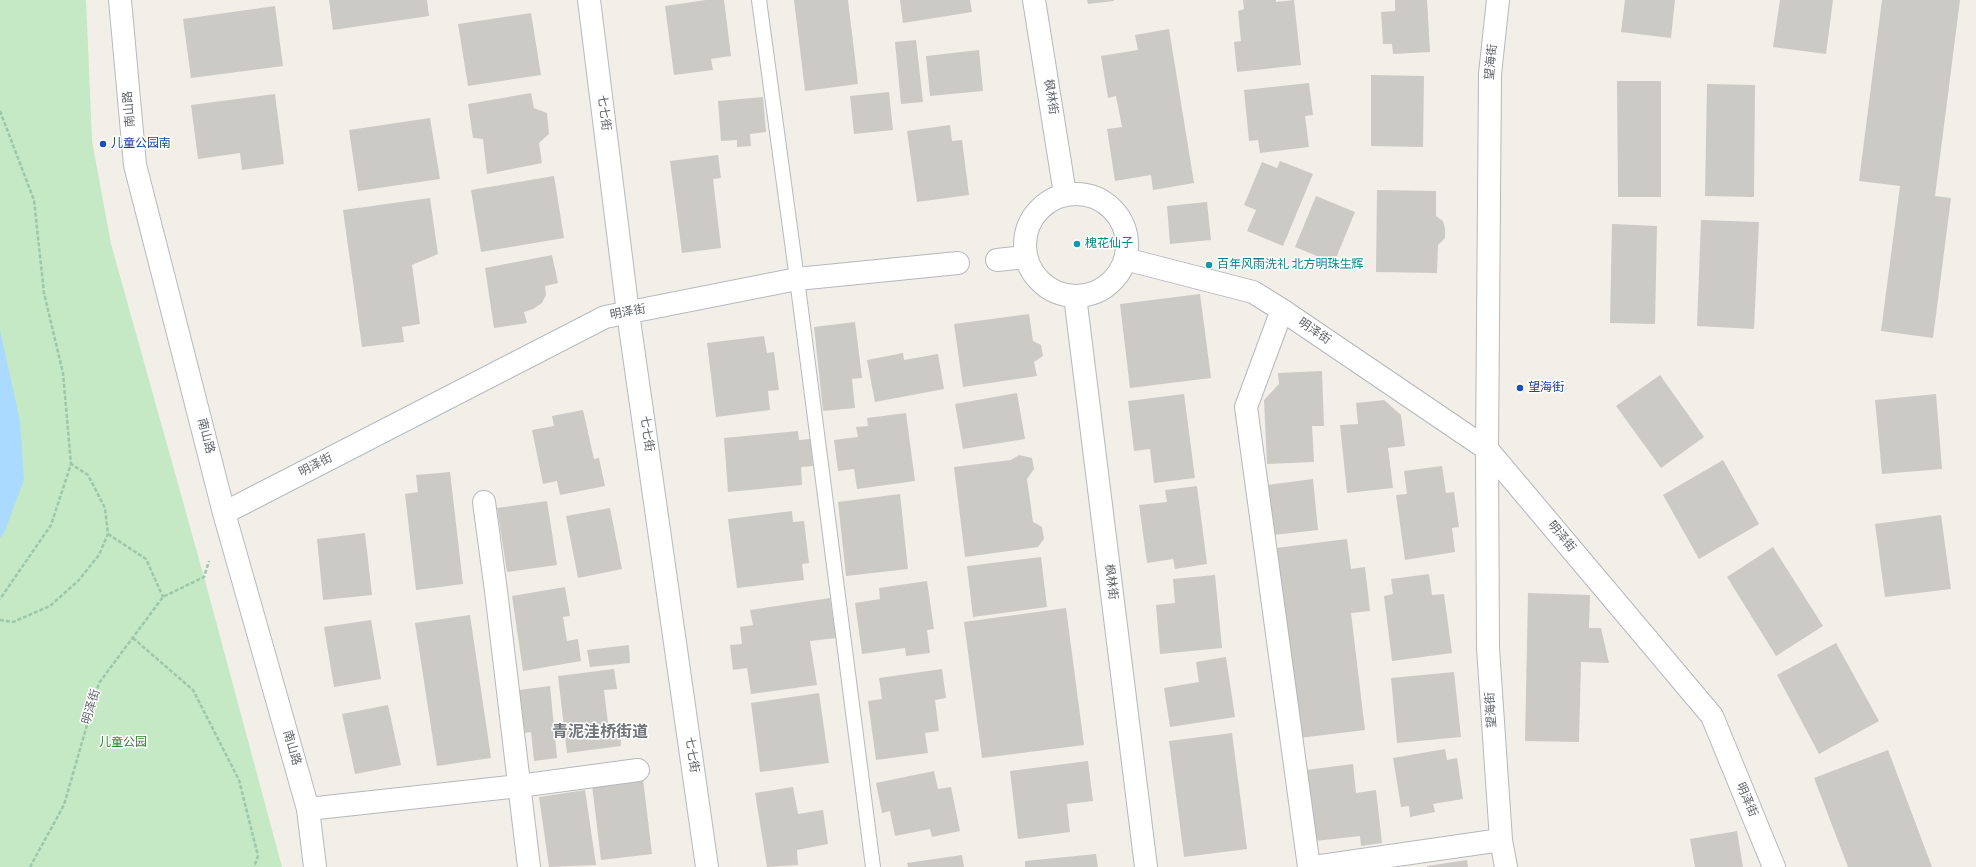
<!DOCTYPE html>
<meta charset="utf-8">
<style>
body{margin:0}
canvas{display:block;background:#f1efe8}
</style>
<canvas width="1976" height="867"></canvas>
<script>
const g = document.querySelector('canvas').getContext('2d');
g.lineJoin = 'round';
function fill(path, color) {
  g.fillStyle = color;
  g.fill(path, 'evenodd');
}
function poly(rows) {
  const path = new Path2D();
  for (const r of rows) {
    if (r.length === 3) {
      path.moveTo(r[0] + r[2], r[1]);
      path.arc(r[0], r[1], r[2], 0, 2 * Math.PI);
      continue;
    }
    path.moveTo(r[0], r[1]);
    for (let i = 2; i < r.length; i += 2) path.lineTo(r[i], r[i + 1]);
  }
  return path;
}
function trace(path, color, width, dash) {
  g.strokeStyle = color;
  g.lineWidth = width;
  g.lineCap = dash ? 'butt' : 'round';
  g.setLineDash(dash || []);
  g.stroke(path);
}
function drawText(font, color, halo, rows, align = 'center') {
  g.font = font + ' "Source Sans 3","Noto Sans SC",sans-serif';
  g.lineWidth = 3;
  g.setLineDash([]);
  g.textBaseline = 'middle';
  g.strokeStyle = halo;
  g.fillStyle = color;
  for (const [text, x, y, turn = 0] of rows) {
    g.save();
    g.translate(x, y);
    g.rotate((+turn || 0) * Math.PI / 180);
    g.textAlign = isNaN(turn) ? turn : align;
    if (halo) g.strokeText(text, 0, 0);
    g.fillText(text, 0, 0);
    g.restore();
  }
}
fill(poly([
 [0,0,86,0,92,141,111,244,204,577,282,867,0,867]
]), '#c5e8c5');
fill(poly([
 [0,330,20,421,24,480,4,533,0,538]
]), '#aadaff');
fill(poly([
 [329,0,427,0,429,16,333,30],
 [706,0,724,0,731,56,711,59,713,70,674,75,665,6],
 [794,0,848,0,858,84,805,91],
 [900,0,970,0,972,12,903,23],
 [1087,0,1114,0,1114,1,1088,4],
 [1243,0,1276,0,1276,2,1294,0,1301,65,1237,72,1234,42,1241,41,1238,11,1244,9],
 [1395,0,1427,0,1430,52,1393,54,1392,44,1383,44,1381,12,1395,11],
 [1625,0,1675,0,1671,38,1621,32],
 [1780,0,1833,0,1826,54,1773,47],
 [1882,0,1960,0,1935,196,1951,198,1933,338,1881,331,1900,186,1859,181],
 [275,6,283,66,191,78,183,19],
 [531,13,541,75,468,86,458,24],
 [1169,29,1194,183,1153,190,1151,175,1115,181,1107,129,1122,127,1116,96,1108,98,1101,56,1138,50,1135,35],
 [916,40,923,102,901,104,895,42],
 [979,50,983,91,930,96,926,56],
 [1371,75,1424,76,1423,147,1371,146],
 [1617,81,1661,81,1661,197,1618,197],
 [1309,83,1313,115,1305,116,1309,147,1260,153,1258,140,1249,141,1244,90],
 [1707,84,1755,85,1754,197,1705,196],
 [889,92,893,130,854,134,850,96],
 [531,93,534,108,547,113,549,134,539,143,542,163,487,174,483,139,473,138,468,104],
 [275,94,284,164,242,170,240,153,198,159,191,105],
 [763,97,766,132,750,134,751,146,737,147,737,140,721,141,718,101],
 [430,118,440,179,358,191,349,130],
 [950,125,952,141,962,140,969,195,917,202,907,131],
 [718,155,721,178,713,179,721,248,682,253,670,161],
 [1280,161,1313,174,1283,246,1247,231,1256,210,1244,205,1262,162,1277,168],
 [554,176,564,238,481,252,471,190],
 [1377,190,1436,191,1436,216,1443,221,1445,229,1445,238,1438,245,1437,273,1376,272],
 [1316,196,1355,212,1334,263,1295,247],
 [430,198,438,254,412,265,420,324,402,327,404,342,362,347,343,210],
 [1207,202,1211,240,1170,244,1167,206],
 [1701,220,1759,222,1754,329,1697,326],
 [1612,224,1657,226,1655,324,1610,323],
 [552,255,558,283,545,286,546,295,542,303,533,309,524,312,527,323,494,328,485,268],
 [1200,294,1211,378,1130,388,1120,304],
 [1029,314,1033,341,1041,345,1043,356,1034,362,1037,376,963,387,954,324],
 [855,322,862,378,852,379,855,408,823,411,814,327],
 [764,336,767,353,774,352,779,390,768,391,770,410,716,417,707,343],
 [903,353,904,360,938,354,944,389,875,402,867,360],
 [1322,371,1324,426,1312,426,1314,462,1267,464,1264,400,1279,384,1278,373],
 [1660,375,1704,437,1661,468,1616,406],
 [1017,393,1025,439,963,449,955,404],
 [1184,394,1195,478,1154,483,1150,449,1134,451,1128,401],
 [1936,394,1942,469,1882,474,1875,400],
 [1384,400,1401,415,1405,446,1388,448,1393,488,1347,493,1340,425,1358,424,1356,403],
 [583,410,594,459,599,458,605,486,560,495,557,481,543,484,532,430,554,426,552,416],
 [906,413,915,481,857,489,854,469,838,471,834,440,858,437,856,427,868,426,867,418],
 [798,431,799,440,810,439,813,466,801,467,802,485,728,492,724,438],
 [1019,455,1032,458,1034,469,1027,479,1033,522,1042,527,1044,539,1038,547,965,557,954,467,1011,460],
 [1723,460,1759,524,1699,559,1663,495],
 [1442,466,1446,493,1454,492,1459,527,1452,528,1455,552,1405,560,1396,495,1407,494,1404,471],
 [450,472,463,584,416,590,405,494,418,492,416,475],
 [1313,479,1318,530,1273,535,1267,485],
 [1197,486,1207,564,1175,569,1173,559,1147,563,1139,505,1167,502,1165,490],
 [900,494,908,569,846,576,838,502],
 [547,501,557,565,507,572,497,508],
 [610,508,622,569,578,578,566,516],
 [792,511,793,522,804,521,809,563,802,564,804,580,737,588,728,519],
 [1941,515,1951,589,1885,597,1875,524],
 [365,533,372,595,323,600,317,539],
 [1347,539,1351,569,1365,567,1370,611,1351,613,1365,730,1299,738,1276,548],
 [1773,547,1823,626,1776,656,1727,577],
 [1041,557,1047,607,973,617,967,566],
 [1429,574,1432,595,1444,594,1452,653,1392,661,1384,596,1393,594,1391,579],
 [1215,575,1222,648,1160,654,1156,605,1175,603,1173,579],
 [927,581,934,629,927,630,930,653,906,656,905,648,862,654,855,603,880,599,879,588],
 [565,587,570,616,563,617,567,641,578,639,581,661,523,671,512,596],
 [1528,593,1590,595,1589,628,1601,628,1609,663,1581,662,1579,742,1525,741],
 [830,598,836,638,810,641,817,685,751,694,747,668,733,670,730,645,742,644,740,627,753,625,750,610],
 [1066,608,1084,745,982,758,964,622],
 [470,615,491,758,437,766,415,623],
 [371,620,381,679,334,687,324,627],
 [1836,643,1879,721,1819,754,1777,675],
 [629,645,630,663,590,667,587,650],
 [1226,657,1235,717,1170,727,1164,688,1199,682,1196,662],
 [614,669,617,689,604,690,609,732,620,730,621,746,567,753,558,676],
 [942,669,946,698,935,700,939,731,925,733,928,753,876,760,868,701,882,699,879,678],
 [1454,672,1461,737,1397,743,1391,678],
 [550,686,557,758,534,761,531,732,524,733,519,690],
 [819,693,829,763,760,772,751,703],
 [388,705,401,765,355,774,342,714],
 [1232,733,1247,849,1184,857,1169,741],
 [1445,749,1447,760,1457,758,1463,799,1433,804,1435,812,1410,817,1409,806,1401,807,1393,758],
 [1888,750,1932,867,1848,867,1814,778],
 [1088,761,1093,801,1067,804,1070,832,1018,839,1010,771],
 [1353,764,1356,793,1376,790,1382,843,1361,846,1360,836,1315,841,1306,770],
 [934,771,938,789,951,787,960,831,932,837,930,829,895,836,890,811,882,813,876,783],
 [643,779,652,854,601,860,592,785],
 [793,787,798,814,823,810,828,844,797,850,798,865,767,867,755,793],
 [585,790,596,865,549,867,539,797],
 [1737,831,1743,867,1695,867,1690,839],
 [1096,854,1098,867,1025,867,1025,861],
 [962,855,964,867,908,867,907,863],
 [1467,860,1468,867,1427,867,1427,866]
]), '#cccac5');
const lane = poly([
 [759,0,797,279,873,867]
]);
const street = poly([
 [1034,0,1065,194],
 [1498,0,1490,74,1487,449,1488,648,1501,840,1506,867],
 [1076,245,51],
 [1125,259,1253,292,1282,310,1487,449,1712,716,1774,867],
 [997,260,1025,257],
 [797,279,958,263],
 [1075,296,1146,867],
 [1282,310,1246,407,1309,867],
 [484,502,496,591,529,867],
 [308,809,519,786,638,770],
 [1314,867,1501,840]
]);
const secondary = poly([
 [120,0,135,165,224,513,308,809,315,867],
 [589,0,628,313,707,867],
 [224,513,605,317,797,279]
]);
trace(lane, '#b5b8bc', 16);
trace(street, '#b5b8bc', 24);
trace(secondary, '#b6babf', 24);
trace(poly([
 [0,111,34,200,44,293,63,373,71,464,51,525,0,599],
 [108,534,146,559,163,597],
 [0,620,13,622,50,606,78,581,99,555,108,534,105,508,88,475,71,464],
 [133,638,193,690,239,780,258,856,254,867],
 [30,867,64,805,99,683,163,597,204,577,209,561]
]), '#9cc7a9', 2.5, [4, 2]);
trace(lane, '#fff', 14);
trace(street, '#fff', 22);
trace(secondary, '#fff', 22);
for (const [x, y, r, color] of [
 [103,144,4,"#1a4fb4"],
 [1077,244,4,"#0f9aa8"],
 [1209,265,4,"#0f9aa8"],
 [1520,388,4,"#1a4fb4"]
]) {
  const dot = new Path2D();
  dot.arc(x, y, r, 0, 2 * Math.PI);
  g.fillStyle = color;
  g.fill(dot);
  trace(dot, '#fff', 1.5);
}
drawText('12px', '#5f6368', '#fff', [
 ["望海街",1492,62,-85],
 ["枫林街",1050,97,81],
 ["南山路",130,109,-95],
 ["七七街",603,113,83],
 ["明泽街",628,313,-11],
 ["明泽街",1314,332,34],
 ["七七街",646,434,82],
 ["南山路",205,436,76],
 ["明泽街",316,466,-27],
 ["明泽街",1561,537,50],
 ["枫林街",1110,582,83],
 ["明泽街",92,707,-74],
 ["望海街",1492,710,-94],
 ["南山路",291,748,74],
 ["七七街",691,755,82],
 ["明泽街",1746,800,67]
]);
drawText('12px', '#164399', '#fff', [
 ["儿童公园南",111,144],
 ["望海街",1528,388]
], 'left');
drawText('12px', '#0d838f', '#fff', [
 ["槐花仙子",1085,244],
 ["百年风雨洗礼 北方明珠生辉",1217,265]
], 'left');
drawText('12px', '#348238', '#fff', [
 ["儿童公园",123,743]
]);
drawText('bold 16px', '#70757a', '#fff', [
 ["青泥洼桥街道",600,733]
]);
</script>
